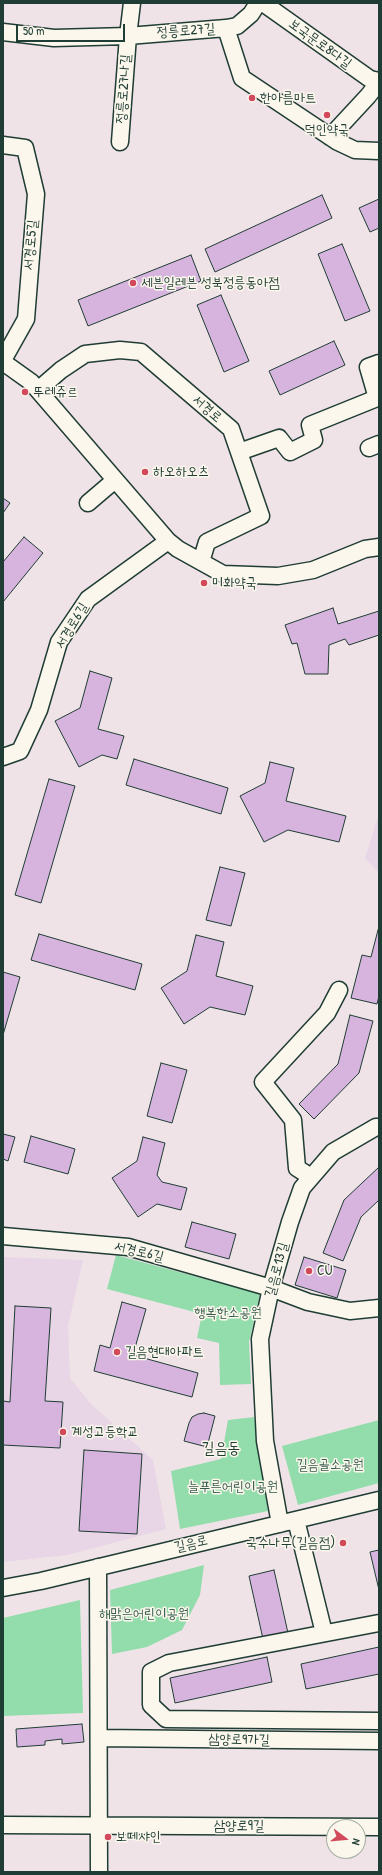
<!DOCTYPE html>
<meta charset="utf-8">
<style>
body{margin:0}
#map{position:relative;width:382px;height:1875px;overflow:hidden;background:#f0e3e8;font-family:"Patrick Hand",sans-serif}
canvas{display:block}
.frame{position:absolute;inset:0;border:4px solid #1f3d34;pointer-events:none}
.north{position:absolute;left:326px;top:1819px;width:40px;height:40px;box-sizing:border-box;background:#fbf7ec;border:1px solid #a3ada2;border-radius:50%;rotate:106deg;font-size:11px;font-weight:700;line-height:16px;text-align:center;color:#1f3d34}
.north::after{content:'';display:block;margin:auto;width:14px;height:18px;background:#d1495b;clip-path:polygon(50% 0,100% 100%,50% 72%,0 100%)}
.scale{position:absolute;left:16px;top:24px;width:109px;height:18px;box-sizing:border-box;border:2px solid #1f3d34;border-top:0;padding-left:5px;font-size:12px;line-height:14px;white-space:nowrap;color:#1f3d34;-webkit-text-stroke:3px #fbf7ec;paint-order:stroke}
</style>
<div id="map">
<canvas width="382" height="1875"></canvas>
<div class="frame"></div>
<div class="north">N</div>
<div class="scale">50 m</div>
</div>
<script>
const g = document.querySelector('canvas').getContext('2d');
g.lineJoin = 'round';
function fill(path, color) {
  g.fillStyle = color;
  g.fill(path, 'evenodd');
}
function poly(rows) {
  const path = new Path2D();
  for (const r of rows) {
    path.moveTo(r[0], r[1]);
    for (let i = 2; i < r.length; i += 2) path.lineTo(r[i], r[i + 1]);
  }
  return path;
}
function trace(path, color, width, dash) {
  g.strokeStyle = color;
  g.lineWidth = width;
  g.lineCap = dash ? 'butt' : 'round';
  g.setLineDash(dash || []);
  g.stroke(path);
}
function drawText(font, color, halo, rows, align = 'center') {
  g.font = font + ' "Patrick Hand","Poor Story",sans-serif';
  g.lineWidth = 3;
  g.setLineDash([]);
  g.textBaseline = 'middle';
  g.strokeStyle = halo;
  g.fillStyle = color;
  for (const [text, x, y, turn = 0] of rows) {
    g.save();
    g.translate(x, y);
    g.rotate((+turn || 0) * Math.PI / 180);
    g.textAlign = isNaN(turn) ? turn : align;
    if (halo) g.strokeText(text, 0, 0);
    g.fillText(text, 0, 0);
    g.restore();
  }
}
fill(poly([
 [379,813,379,873,365,858],
 [3,1257,83,1260,68,1326,70,1378,91,1404,153,1460,166,1529,67,1555,3,1562]
]), '#e8d5e5');
fill(poly([
 [116,1255,260,1294,249,1342,251,1384,220,1385,219,1343,197,1338,202,1314,107,1289],
 [254,1417,268,1511,180,1529,171,1471,221,1459,228,1420],
 [379,1420,379,1483,298,1505,282,1446],
 [204,1565,200,1595,182,1630,147,1647,112,1654,110,1590],
 [80,1600,83,1713,3,1716,3,1618]
]), '#93dcab');
const building = poly([
 [322,195,332,218,215,272,205,249,322,195],
 [379,199,379,228,370,232,359,208,379,199],
 [342,244,370,311,345,321,318,254,342,244],
 [191,255,201,281,88,326,78,300,191,255],
 [221,295,249,361,224,372,197,305,221,295],
 [334,341,345,365,280,395,269,371,334,341],
 [3,498,10,503,3,513,3,498],
 [24,537,43,553,3,602,3,562,24,537],
 [333,608,338,624,379,611,379,635,349,645,345,639,329,645,328,674,305,674,297,643,292,644,285,625,333,608],
 [90,671,112,678,98,729,124,736,117,759,102,755,79,767,55,721,80,708,90,671],
 [134,759,228,788,221,814,126,785,134,759],
 [270,762,294,768,286,801,346,816,339,842,288,830,264,842,240,796,265,783,270,762],
 [49,779,75,786,41,903,15,895,49,779],
 [220,867,245,873,231,926,206,920,220,867],
 [378,930,379,931,379,996,377,1004,351,998,362,955,371,957,378,930],
 [39,934,142,964,135,990,31,960,39,934],
 [196,935,224,942,216,976,253,986,245,1015,210,1007,184,1024,161,988,187,971,196,935],
 [3,972,20,977,3,1035,3,972],
 [350,1015,373,1021,359,1073,314,1119,299,1104,338,1064,350,1015],
 [161,1063,187,1070,172,1123,147,1116,161,1063],
 [3,1134,15,1137,8,1161,3,1159,3,1134],
 [31,1136,75,1149,68,1174,24,1162,31,1136],
 [143,1137,165,1143,157,1175,162,1182,187,1188,181,1210,157,1204,138,1217,112,1178,137,1161,143,1137],
 [379,1167,379,1200,361,1217,343,1261,323,1253,344,1200,379,1167],
 [192,1222,236,1234,229,1259,185,1247,192,1222],
 [304,1257,346,1270,337,1298,295,1285,304,1257],
 [122,1302,146,1309,133,1355,198,1373,192,1397,94,1371,100,1345,110,1348,122,1302],
 [15,1306,51,1308,45,1401,63,1402,60,1448,3,1445,3,1401,10,1402,15,1306],
 [204,1413,215,1416,207,1447,184,1441,189,1423,192,1417,198,1414,204,1413],
 [84,1450,142,1454,137,1534,79,1531,84,1450],
 [379,1550,379,1590,370,1552,379,1550],
 [274,1570,288,1633,263,1639,249,1576,274,1570],
 [379,1647,379,1674,306,1689,301,1664,379,1647],
 [267,1657,272,1682,175,1703,170,1678,267,1657],
 [82,1724,84,1742,62,1744,62,1739,45,1741,45,1745,17,1747,16,1729,82,1724]
]);
fill(building, '#d6b4de');
trace(building, '#1f3d34', 1);
const minor = poly([
 [263,3,370,79,379,81],
 [226,28,242,78,338,142,355,150,379,151],
 [3,32,54,38,128,36,226,28,237,26,251,14,258,3],
 [330,137,368,96,379,82],
 [120,142,128,36,132,3],
 [3,145,25,148,36,194,26,319,3,360],
 [3,362,31,382,168,541,178,549,223,574,278,576,313,570,365,549,379,547],
 [38,390,61,370,85,354,120,350,141,352,231,429,261,516,207,542,201,562],
 [369,448,379,444],
 [239,452,279,438,290,452,314,440,310,425,377,398,368,367,379,363],
 [88,503,115,480],
 [3,757,20,751,39,710,59,642,88,599,168,541],
 [311,1177,297,1168,293,1120,263,1082,327,1013,339,990],
 [3,1236,128,1247,271,1288,308,1302,350,1311,379,1308],
 [296,1520,324,1633],
 [280,1524,265,1441,260,1339,271,1288,290,1222,302,1188,333,1152,376,1127,379,1127],
 [98,1567,99,1872],
 [3,1588,41,1581,379,1500],
 [379,1623,169,1663,151,1672,151,1705,166,1719,379,1721],
 [99,1738,379,1741],
 [3,1825,379,1827]
]);
trace(minor, '#1f3d34', 19);
trace(minor, '#fbf7ec', 16);
for (const [x, y, r, color] of [
 [252,98,4,"#d1495b"],
 [327,115,4,"#d1495b"],
 [133,283,4,"#d1495b"],
 [25,392,4,"#d1495b"],
 [145,472,4,"#d1495b"],
 [204,583,4,"#d1495b"],
 [309,1271,4,"#d1495b"],
 [117,1352,4,"#d1495b"],
 [63,1432,4,"#d1495b"],
 [343,1543,4,"#d1495b"],
 [108,1837,4,"#d1495b"]
]) {
  const dot = new Path2D();
  dot.arc(x, y, r, 0, 2 * Math.PI);
  g.fillStyle = color;
  g.fill(dot);
  trace(dot, '#fbf7ec', 1.5);
}
drawText('14px', '#1f3d34', '#fbf7ec', [
 ["정릉로27길",186,31,-4],
 ["보국문로8다길",320,44,36],
 ["정릉로27나길",124,89,-86],
 ["서경로5길",31,245,-85],
 ["서경로",207,409,41],
 ["서경로6길",72,626,-59],
 ["서경로6길",139,1252,13],
 ["길음로13길",277,1270,-75],
 ["길음로",191,1544,-13],
 ["삼양로9가길",239,1740,1],
 ["삼양로9길",239,1826]
]);
drawText('14px', '#1f3d34', '#fbf7ec', [
 ["한아름마트",260,98],
 ["덕인약국",327,130,"center"],
 ["세븐일레븐 성북정릉동아점",141,283],
 ["뚜레쥬르",33,392],
 ["하오하오츠",153,472],
 ["미화약국",212,583],
 ["CU",317,1271],
 ["길음현대아파트",125,1352],
 ["계성고등학교",71,1432],
 ["국수나무(길음점)",335,1543,"right"],
 ["보떼샤인",116,1837]
], 'left');
drawText('14px', '#365d4c', '#fbf7ec', [
 ["행복한소공원",228,1313],
 ["길음골소공원",330,1465],
 ["늘푸른어린이공원",233,1487],
 ["해맑은어린이공원",144,1614]
]);
drawText('16px', '#1f3d34', '#fbf7ec', [
 ["길음동",221,1449]
]);
</script>
